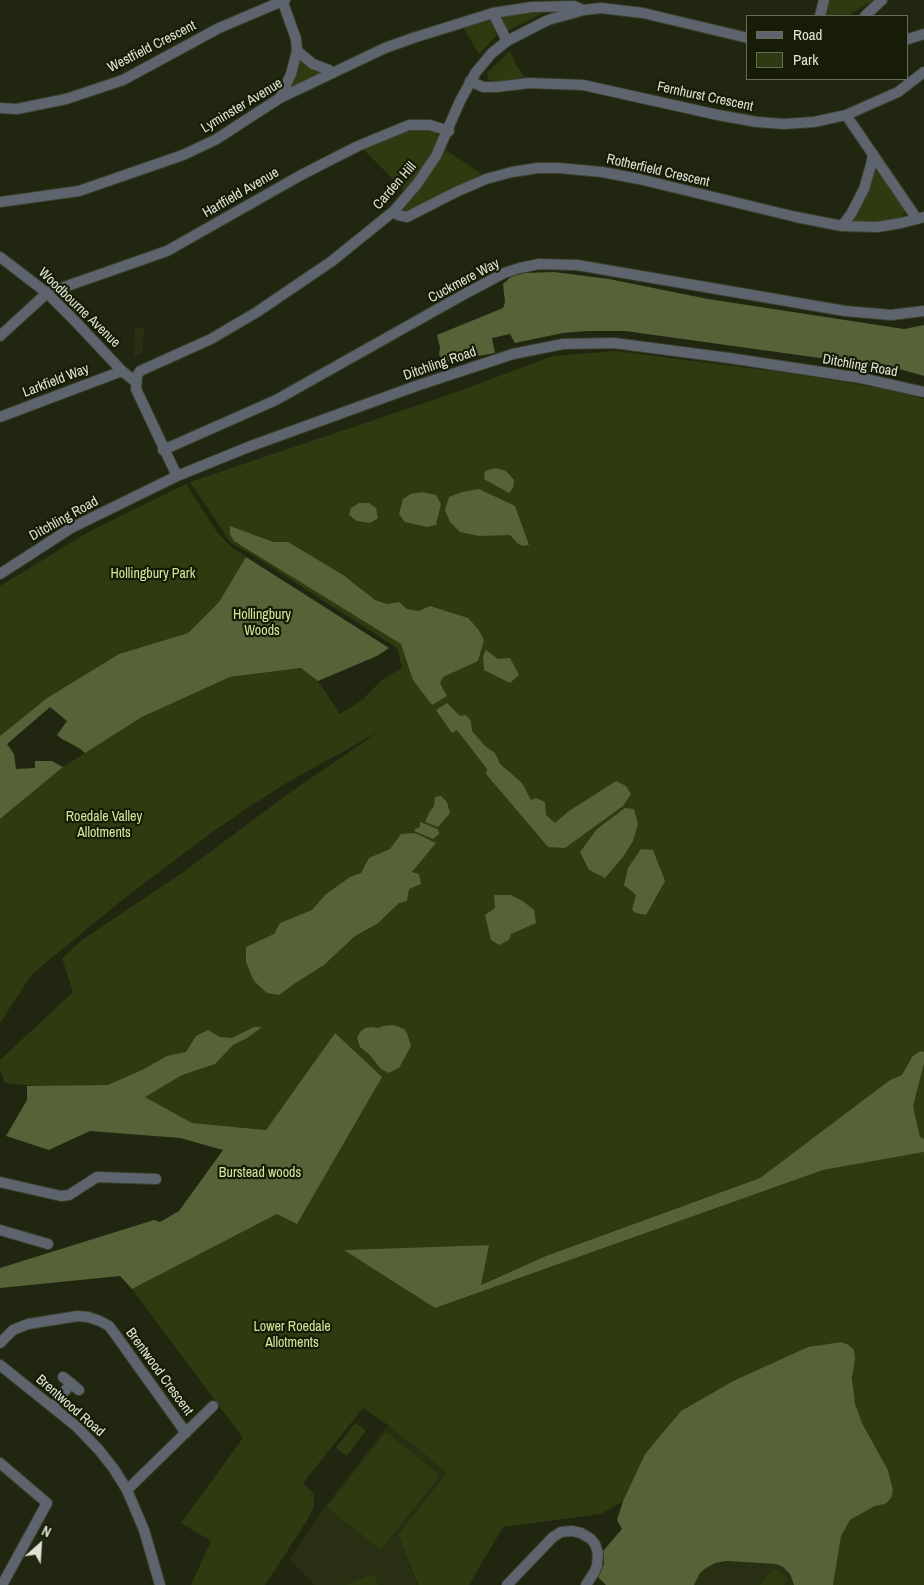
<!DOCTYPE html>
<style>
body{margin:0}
#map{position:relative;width:924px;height:1585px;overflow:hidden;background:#20260f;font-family:"Archivo Narrow",sans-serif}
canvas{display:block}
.legend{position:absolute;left:746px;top:15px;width:162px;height:65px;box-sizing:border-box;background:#171c06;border:1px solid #676c59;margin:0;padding:6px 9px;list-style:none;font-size:15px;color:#dee3d5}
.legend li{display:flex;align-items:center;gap:10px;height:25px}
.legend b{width:25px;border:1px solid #676c59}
.north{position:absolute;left:15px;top:1520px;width:50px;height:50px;-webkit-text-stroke:4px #171c06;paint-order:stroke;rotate:26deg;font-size:14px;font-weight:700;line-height:20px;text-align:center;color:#dee3d5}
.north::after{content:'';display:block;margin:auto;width:18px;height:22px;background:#dee3d5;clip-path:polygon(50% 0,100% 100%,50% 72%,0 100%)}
</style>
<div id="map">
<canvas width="924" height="1585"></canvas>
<ul class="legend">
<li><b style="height:6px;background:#5d646e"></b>Road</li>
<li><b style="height:14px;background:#303a10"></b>Park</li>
</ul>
<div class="north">N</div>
</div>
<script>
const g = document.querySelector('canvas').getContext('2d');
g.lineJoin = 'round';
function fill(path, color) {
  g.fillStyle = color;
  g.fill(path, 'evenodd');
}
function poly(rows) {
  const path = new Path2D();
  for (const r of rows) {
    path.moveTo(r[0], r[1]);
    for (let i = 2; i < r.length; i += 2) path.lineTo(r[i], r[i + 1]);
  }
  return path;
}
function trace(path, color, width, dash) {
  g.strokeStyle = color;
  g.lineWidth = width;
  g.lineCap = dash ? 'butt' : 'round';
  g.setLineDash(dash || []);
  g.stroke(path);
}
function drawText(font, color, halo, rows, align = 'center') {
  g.font = font + ' "Archivo Narrow",sans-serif';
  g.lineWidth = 4.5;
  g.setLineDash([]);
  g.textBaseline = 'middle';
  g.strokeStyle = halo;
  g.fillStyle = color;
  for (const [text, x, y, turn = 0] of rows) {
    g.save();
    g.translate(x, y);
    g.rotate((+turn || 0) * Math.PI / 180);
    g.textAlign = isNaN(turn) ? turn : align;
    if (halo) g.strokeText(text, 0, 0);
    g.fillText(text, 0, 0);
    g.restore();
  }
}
fill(poly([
 [135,328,144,328,143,353,134,357],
 [388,1425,447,1472,398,1535,417,1585,315,1585,290,1560,322,1510],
 [726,1561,776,1564,783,1567,790,1574,794,1585,694,1585,700,1573,706,1568,715,1563]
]), '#282f12');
fill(poly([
 [829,0,874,0,847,16,825,16],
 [550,9,507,31,499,15],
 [490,20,497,35,479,54,463,27],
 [510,51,515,63,525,78,493,82,488,79,487,73],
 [302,59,320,71,320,75,292,89,289,85,299,61],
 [416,128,436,131,439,138,426,164,405,191,362,148,402,131],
 [446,150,482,174,404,212,404,209,430,175],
 [877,171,880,172,905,210,904,214,902,218,881,222,856,222,853,221,854,216,874,172],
 [616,351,801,375,893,390,924,399,924,1139,920,1138,913,1106,890,1080,760,1178,546,1256,480,1285,488,1245,345,1250,435,1308,823,1170,924,1152,924,1585,833,1585,841,1535,850,1520,875,1506,885,1504,893,1490,888,1470,863,1425,855,1404,853,1390,853,1370,847,1344,841,1342,808,1347,733,1381,681,1411,645,1454,623,1501,601,1514,503,1527,469,1585,418,1585,398,1535,447,1472,388,1425,363,1408,303,1483,314,1494,314,1507,308,1519,265,1585,191,1585,211,1541,181,1523,243,1438,132,1289,277,1214,335,1033,266,1130,192,1123,145,1097,5,1083,0,1069,0,1060,73,992,62,958,82,940,186,870,285,796,380,731,290,781,250,806,211,833,121,901,32,974,0,1023,0,819,63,767,142,717,230,677,302,668,318,681,340,714,364,699,368,703,364,698,382,680,402,668,397,648,251,554,231,543,190,482,448,395,553,356],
 [186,484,217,532,230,546,246,557,219,602,188,633,119,654,47,698,0,736,0,586,92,530],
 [355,1423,366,1430,347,1456,336,1448],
 [386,1432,440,1475,381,1550,327,1507],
 [774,1568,788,1579,784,1585,760,1585],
 [374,1574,378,1585,346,1585,353,1582]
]), '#303a10');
fill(poly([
 [554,272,609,279,708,299,904,329,924,325,924,376,899,369,625,331,586,331,563,333,515,343,510,334,492,338,495,353,445,362,439,355,440,347,437,335,503,308,505,302,503,284,511,277,525,273],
 [496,468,506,471,514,480,513,488,509,493,484,479,485,471],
 [479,489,515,506,529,545,523,546,517,543,510,535,479,536,460,532,450,522,445,510,449,497,462,492],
 [422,492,436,495,441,504,436,525,427,527,405,522,399,514,403,499,411,494],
 [359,503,369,503,376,508,378,518,370,523,357,521,349,515,351,508],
 [230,526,273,542,288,542,343,575,375,600,387,604,399,602,407,609,419,611,430,606,468,618,478,629,484,640,478,661,443,677,440,683,447,696,432,705,413,680,401,644,234,541,230,534],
 [246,557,389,648,377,656,318,681,301,668,230,677,142,717,85,753,79,748,62,739,57,735,67,721,50,707,7,744,14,754,16,769,35,768,35,761,52,761,63,767,0,819,0,736,47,698,119,654,188,633,219,602],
 [486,650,498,659,510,658,519,675,510,683,484,670,483,656],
 [447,703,460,716,466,715,471,721,472,731,485,746,495,753,500,764,522,783,531,800,536,798,545,802,546,815,555,823,569,811,616,781,626,786,631,794,623,806,565,848,548,847,486,774,487,769,457,730,452,733,436,710],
 [441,796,447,802,450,813,438,827,425,822,430,811,434,806,435,797],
 [625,808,634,809,638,824,633,841,623,857,605,878,589,870,580,852,597,829],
 [420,822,438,829,439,834,433,839,414,831,415,829,420,827],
 [415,833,436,843,412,872,419,874,421,884,409,889,407,901,399,903,377,924,355,936,324,965,294,984,279,995,267,993,254,981,246,962,246,947,274,934,280,923,312,910,325,895,350,877,361,873,369,858,390,849,401,834],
 [641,849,653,850,665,881,646,915,636,913,632,910,636,895,624,885,628,868],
 [494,895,511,895,524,902,534,910,536,923,511,934,509,940,499,945,491,940,485,915,495,908],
 [394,1025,404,1029,407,1033,411,1046,399,1068,389,1073,381,1069,369,1054,360,1047,357,1038,360,1032,365,1028,373,1027,378,1028,383,1026],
 [254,1027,262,1027,247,1038,233,1045,215,1064,182,1075,145,1097,192,1123,266,1130,335,1033,382,1077,297,1224,277,1214,132,1289,120,1276,0,1288,0,1268,154,1220,160,1222,179,1211,223,1150,180,1138,90,1131,49,1150,6,1136,27,1100,27,1086,108,1085,142,1070,167,1056,186,1052,196,1036,208,1030,220,1037,232,1038],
 [920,1051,924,1052,924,1063,913,1106,920,1137,924,1139,924,1152,823,1170,435,1308,344,1250,489,1245,481,1285,546,1256,760,1178,890,1080,902,1075,912,1057],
 [841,1342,847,1344,854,1350,855,1358,852,1378,855,1404,863,1425,888,1470,893,1490,891,1498,885,1504,875,1506,850,1520,841,1536,833,1585,794,1585,790,1574,783,1567,776,1564,726,1561,715,1563,706,1568,700,1573,694,1585,606,1585,597,1576,604,1564,603,1551,622,1529,617,1520,623,1501,645,1454,681,1411,733,1381,808,1347]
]), '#566237');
const minor = poly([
 [493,13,507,41],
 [820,16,824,0],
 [865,16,882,0],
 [908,39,924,34],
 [297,51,313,64,329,70,331,73],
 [470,81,483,87,496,87,529,83,583,85,718,115,757,122,784,124,814,122,846,115,898,92,924,72],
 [280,98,291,74,297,51,296,39,282,0],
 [0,108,17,109,66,99,123,80,219,28,285,0],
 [846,115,917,219],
 [0,202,79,191,183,155,215,140,280,98,385,48,413,38,493,13,532,7,574,6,583,10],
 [394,211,398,215,407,217,456,192,486,179,512,172,538,168,559,168,602,172,639,179,796,217,842,226,877,227,901,223,924,217],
 [842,226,851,214,864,189,871,165,873,154],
 [0,257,47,293,75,321,122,371,136,382],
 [0,336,47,293,167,251,303,174,358,146,409,125,430,125,449,131],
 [0,417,122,371],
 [163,450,276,400,461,296,504,273,520,268,539,264,577,265,845,311,891,315,924,311],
 [177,476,136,389,137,376,140,371,211,339,257,312,332,261,394,211,417,184,436,156,460,101,476,72,492,53,507,41,548,20,584,10,601,8,643,13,748,38],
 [0,574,71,528,177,476,251,446,416,386,513,354,563,344,614,343,729,358,861,378,924,392],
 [0,1182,61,1196,69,1195,97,1177,156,1179],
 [0,1230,48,1244],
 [0,1343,13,1330,28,1324,78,1316,88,1317,100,1321,109,1326,115,1334,186,1433],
 [0,1365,76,1426,99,1450,114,1469,127,1490,144,1530,160,1585],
 [63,1377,79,1390],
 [53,1407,71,1383],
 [0,1463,47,1503,2,1585],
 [127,1490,213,1406],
 [507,1585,553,1537,561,1532,572,1531,581,1533,591,1539,595,1544,598,1553,597,1565,595,1571,586,1585]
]);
trace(minor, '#3b402b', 12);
trace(minor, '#5d646e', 10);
drawText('14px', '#dee3d5', '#171c06', [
 ["Westfield Crescent",152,47,-27],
 ["Fernhurst Crescent",705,97,12],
 ["Lyminster Avenue",242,106,-31],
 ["Rotherfield Crescent",658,171,13],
 ["Carden Hill",395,186,-49],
 ["Hartfield Avenue",241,193,-30],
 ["Cuckmere Way",464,281,-28],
 ["Woodbourne Avenue",79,308,44],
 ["Ditchling Road",440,364,-19],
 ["Ditchling Road",860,366,10],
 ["Larkfield Way",56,381,-21],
 ["Ditchling Road",64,519,-29],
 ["Brentwood Crescent",159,1372,54],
 ["Brentwood Road",70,1406,41]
]);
drawText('14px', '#d2e69e', '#171c06', [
 ["Hollingbury Park",153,574],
 ["Hollingbury",262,615],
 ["Woods",262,631],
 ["Roedale Valley",104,817],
 ["Allotments",104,833],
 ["Burstead woods",260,1173],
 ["Lower Roedale",292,1327],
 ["Allotments",292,1343]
]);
</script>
